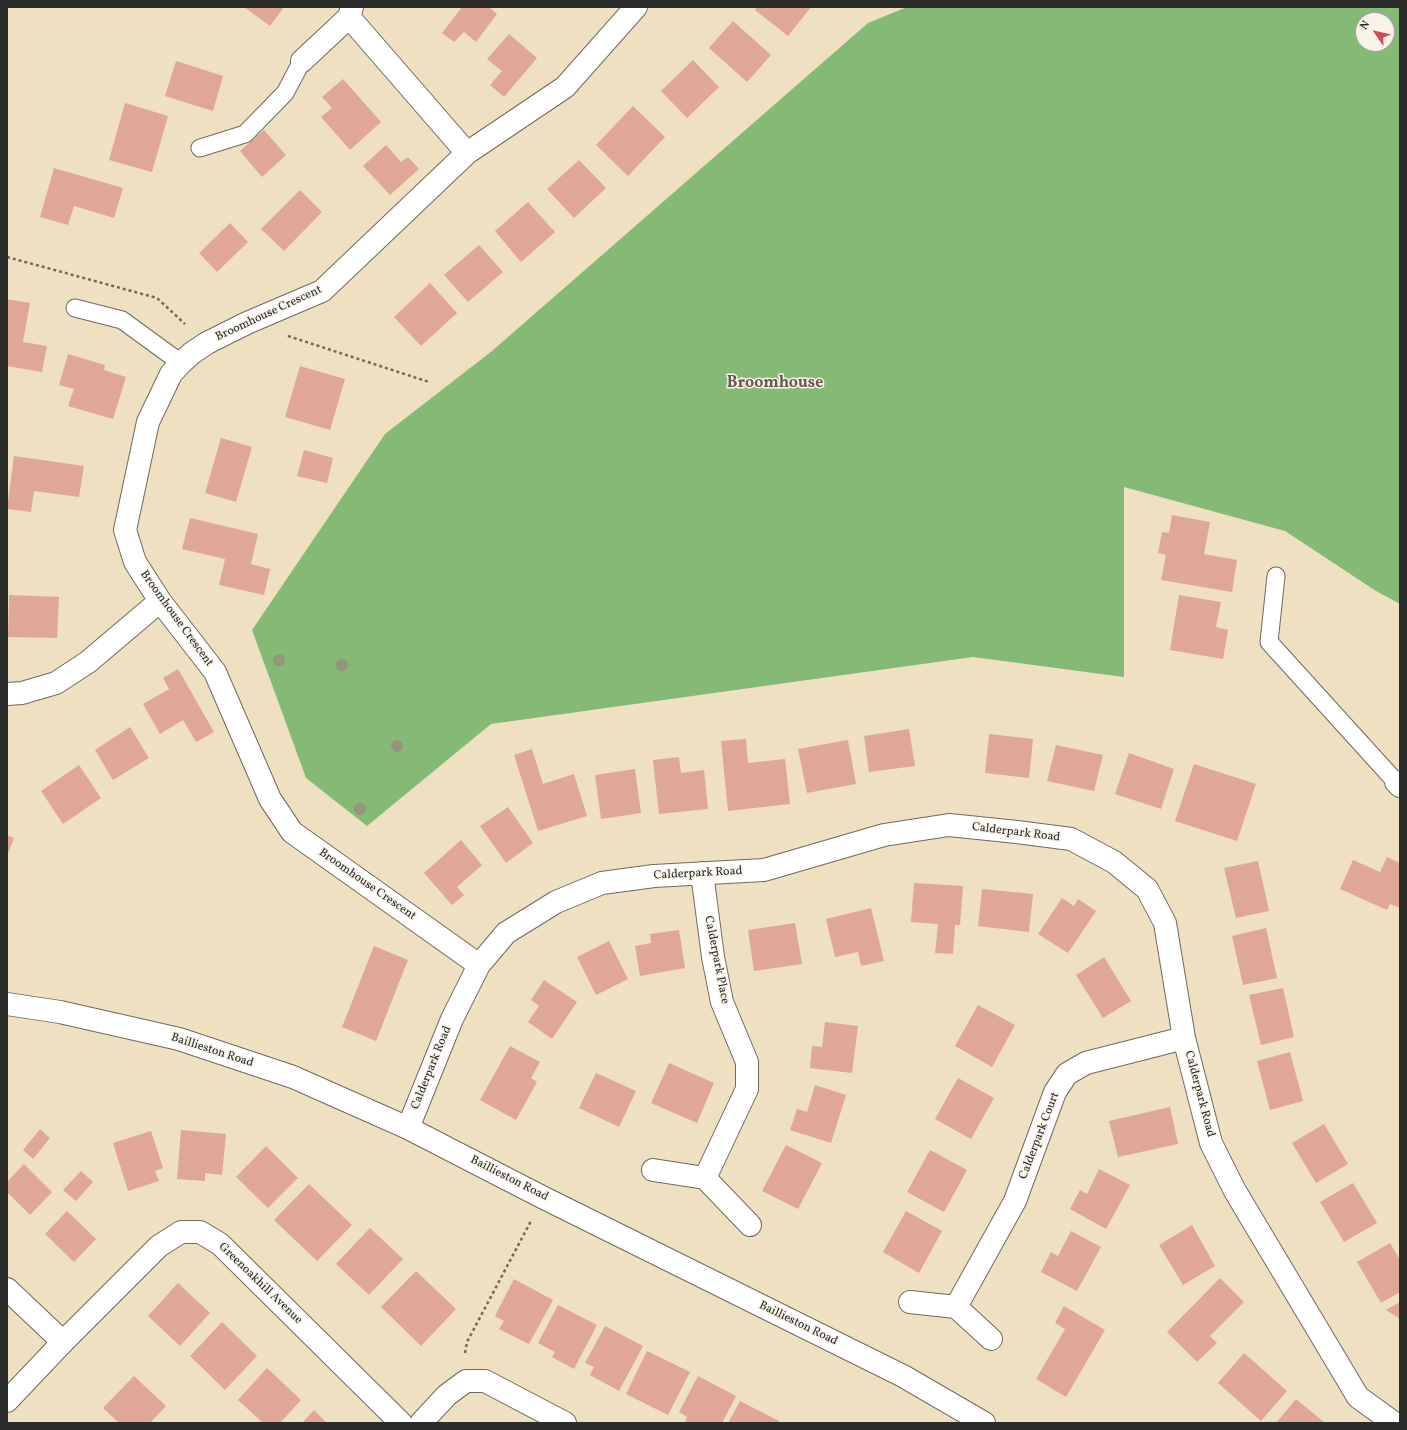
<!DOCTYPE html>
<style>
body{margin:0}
#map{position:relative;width:1407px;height:1430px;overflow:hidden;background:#eee0c0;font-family:Vollkorn,serif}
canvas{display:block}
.frame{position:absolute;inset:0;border:8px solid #2b2b2b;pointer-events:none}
.north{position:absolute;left:1355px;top:12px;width:40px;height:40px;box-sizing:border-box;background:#f7f3e8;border:1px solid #a5a39c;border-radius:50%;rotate:304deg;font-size:11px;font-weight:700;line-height:16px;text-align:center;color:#2b2b2b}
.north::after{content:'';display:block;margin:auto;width:14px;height:18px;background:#d1495b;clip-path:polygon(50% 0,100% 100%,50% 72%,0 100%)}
</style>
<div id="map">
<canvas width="1407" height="1430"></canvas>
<div class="frame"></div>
<div class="north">N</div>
</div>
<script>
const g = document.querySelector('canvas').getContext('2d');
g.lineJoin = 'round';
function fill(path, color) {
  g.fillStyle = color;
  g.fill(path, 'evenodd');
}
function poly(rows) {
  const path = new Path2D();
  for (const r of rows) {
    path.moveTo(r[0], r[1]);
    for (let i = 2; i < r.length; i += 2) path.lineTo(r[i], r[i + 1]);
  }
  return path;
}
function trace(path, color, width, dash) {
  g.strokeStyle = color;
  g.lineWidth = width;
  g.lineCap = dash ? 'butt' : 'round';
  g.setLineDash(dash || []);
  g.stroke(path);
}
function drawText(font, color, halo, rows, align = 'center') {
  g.font = font + ' Vollkorn,serif';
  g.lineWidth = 3;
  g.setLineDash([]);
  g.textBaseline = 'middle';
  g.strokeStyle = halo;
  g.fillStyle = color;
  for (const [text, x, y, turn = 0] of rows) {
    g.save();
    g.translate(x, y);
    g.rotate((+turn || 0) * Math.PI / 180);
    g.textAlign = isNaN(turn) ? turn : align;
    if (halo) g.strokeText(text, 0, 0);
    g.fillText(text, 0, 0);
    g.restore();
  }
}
fill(poly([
 [907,7,1400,7,1400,604,1376,591,1285,531,1124,487,1124,677,973,657,491,724,367,826,306,778,252,630,385,434,492,351,868,23],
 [1363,20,1387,20,1387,44,1363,44]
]), '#84ba76');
fill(poly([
 [244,7,284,7,270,26],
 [462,7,489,7,497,14,476,42,464,32,454,42,442,33],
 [757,7,811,7,788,36,755,10],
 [733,21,771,55,747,82,709,48],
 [509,34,537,58,504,97,490,85,502,71,487,59],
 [693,60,719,87,687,118,661,91],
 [176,61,223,76,213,111,165,96],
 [343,79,381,122,350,150,321,117,332,108,322,97],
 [125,103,168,116,152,172,109,160],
 [633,106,665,137,628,176,596,145],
 [264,130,286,155,262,177,240,151],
 [386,145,401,162,408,157,419,169,390,195,363,166],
 [579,160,606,188,574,218,547,189],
 [54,168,123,188,114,218,74,206,68,225,40,217],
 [300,190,322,212,284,251,261,229],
 [528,202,555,232,521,262,495,231],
 [230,223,248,242,217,272,199,253],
 [479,245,503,272,468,302,444,275],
 [430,283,457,313,421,346,394,317],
 [7,299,30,303,23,342,47,346,42,372,7,366],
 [68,354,105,365,104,370,126,377,113,419,68,406,74,389,59,385],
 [300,366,345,379,330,430,285,417],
 [221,438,252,447,236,502,205,493],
 [304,450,333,458,327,483,297,476],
 [14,456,84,466,79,497,34,491,31,512,7,509],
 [1172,515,1210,522,1204,554,1237,560,1232,592,1161,580,1166,555,1158,553,1162,532,1169,533],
 [190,518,258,534,251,564,270,569,264,595,219,585,225,559,182,549],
 [9,595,59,597,57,638,8,637],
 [1179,595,1221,602,1216,627,1228,630,1223,659,1170,650],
 [178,669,214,732,196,742,183,720,160,734,143,704,169,689,163,678],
 [130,727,149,758,113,780,95,750],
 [909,729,915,766,869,772,864,736],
 [989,734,1033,739,1029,778,985,773],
 [746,739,748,763,785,759,790,804,728,811,721,741],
 [848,740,856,784,807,793,798,749],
 [1056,745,1103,755,1094,791,1047,781],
 [532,749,543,784,574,774,587,816,538,831,514,755],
 [1129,753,1174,769,1161,809,1115,794],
 [679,757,681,773,704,770,708,809,659,814,653,760],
 [1194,764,1256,784,1237,841,1175,821],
 [79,765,101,798,63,824,41,791],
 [635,769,641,813,601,819,595,775],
 [508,807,533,843,506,863,480,826],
 [7,835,14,838,7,856],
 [461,840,482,865,457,887,464,895,452,905,424,873],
 [1387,857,1400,863,1400,908,1390,904,1387,910,1340,889,1353,860,1380,872],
 [1258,861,1269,911,1236,918,1224,868],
 [914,883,963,886,960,925,955,925,953,954,935,953,938,924,911,922],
 [982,889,1033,894,1029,932,978,926],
 [1062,898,1074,906,1078,899,1096,911,1068,953,1038,934],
 [871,908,884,961,861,966,858,952,835,957,826,919],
 [795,923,802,964,754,971,748,930],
 [1266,928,1277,978,1243,985,1232,936],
 [679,930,685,968,640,976,635,946,651,943,650,934],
 [609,941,628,979,596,995,577,957],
 [374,946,408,960,376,1041,342,1027],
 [1104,957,1131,1001,1103,1018,1076,975],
 [544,980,577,1002,552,1039,528,1022,539,1006,531,1000],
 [1283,988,1294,1037,1261,1045,1249,995],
 [978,1005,1015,1025,992,1067,955,1046],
 [825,1022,858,1026,852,1073,810,1068,812,1046,822,1047],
 [510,1046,540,1062,531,1078,537,1082,516,1120,480,1100],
 [1290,1052,1303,1101,1270,1110,1257,1061],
 [669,1063,714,1083,697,1123,651,1103],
 [596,1073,636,1091,619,1127,579,1108],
 [958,1078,994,1098,971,1139,935,1119],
 [815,1085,846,1095,831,1143,790,1130,797,1109,807,1112],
 [1170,1107,1178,1144,1118,1157,1109,1121],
 [1324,1124,1348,1164,1316,1183,1292,1143],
 [40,1129,50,1138,33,1159,23,1150],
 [181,1130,226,1134,222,1175,205,1173,205,1181,177,1179],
 [151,1131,163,1168,155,1171,159,1181,128,1191,113,1143],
 [786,1145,822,1163,798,1209,762,1191],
 [266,1146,298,1178,268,1208,236,1177],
 [930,1150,967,1170,944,1212,907,1192],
 [24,1164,52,1192,30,1215,7,1192,7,1182],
 [1099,1169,1130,1185,1106,1229,1070,1209,1080,1190,1087,1194],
 [81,1171,93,1182,76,1201,63,1190],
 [1353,1183,1377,1223,1344,1242,1320,1202],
 [309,1184,352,1225,317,1261,274,1220],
 [67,1211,96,1239,74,1262,45,1234],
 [906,1211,942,1231,919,1273,883,1252],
 [1192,1225,1215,1266,1183,1285,1159,1245],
 [370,1228,403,1259,369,1295,336,1264],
 [1071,1231,1101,1247,1077,1291,1041,1272,1051,1252,1058,1256],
 [1390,1243,1400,1260,1400,1292,1381,1303,1357,1262],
 [416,1271,456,1309,421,1346,381,1307],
 [1220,1278,1244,1302,1210,1336,1217,1343,1197,1362,1167,1332],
 [514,1279,553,1300,529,1344,499,1329,504,1321,495,1316],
 [178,1283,210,1313,180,1346,148,1316],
 [1400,1302,1400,1319,1386,1310],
 [558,1305,597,1325,574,1369,552,1357,555,1352,538,1343],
 [1064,1306,1105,1330,1066,1397,1036,1379,1065,1329,1055,1323],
 [222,1322,257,1356,225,1390,190,1356],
 [605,1326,643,1346,619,1391,590,1375,594,1367,585,1363],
 [647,1351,690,1372,668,1415,626,1394],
 [1244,1353,1287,1391,1261,1421,1218,1383],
 [267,1368,301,1400,280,1423,263,1423,238,1400],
 [134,1376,166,1406,150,1423,119,1423,103,1408],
 [698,1376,736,1396,722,1423,685,1423,687,1417,679,1412],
 [1296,1399,1325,1423,1276,1423],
 [740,1401,779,1421,778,1423,728,1423],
 [314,1410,327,1423,302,1423]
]), '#e0a796');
const service = poly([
 [200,148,245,134,285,93,302,61],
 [75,308,122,320,181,363],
 [1276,576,1269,642,1396,782]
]);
const minor = poly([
 [349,17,467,153],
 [302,61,349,17,352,7],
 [7,694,22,693,56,683,88,662,160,601],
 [1396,782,1400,786],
 [702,873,713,957,722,1002,747,1062,747,1089,705,1178],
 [479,965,292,832,270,799,215,672,160,601,135,562,125,530,148,422,171,374,181,363,192,353,207,343,247,323,322,291,467,153,565,87,636,7],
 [408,1128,452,1019,479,965,506,933,556,902,602,883,654,876,764,870,884,835,949,825,1017,832,1071,839,1114,862,1147,889,1165,923,1184,1038,1211,1143,1235,1191,1358,1397,1394,1423],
 [653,1170,705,1178,750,1225],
 [7,1289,63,1342],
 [910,1302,956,1307,991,1339],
 [956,1307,1015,1201,1055,1092,1067,1074,1086,1063,1184,1038],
 [7,1401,63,1342,159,1246,181,1232,200,1232,220,1244,401,1423],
 [421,1423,447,1395,466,1381,485,1381,565,1423]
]);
const tertiary = poly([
 [7,1004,60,1012,179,1039,293,1077,408,1128,544,1198,903,1376,984,1423]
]);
trace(service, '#6f6a5f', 19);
trace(minor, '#6f6a5f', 24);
trace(tertiary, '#6f6a5f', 24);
trace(poly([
 [7,257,157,298,185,324],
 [288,336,429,382],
 [465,1353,467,1342,531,1221]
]), '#6f6a5f', 2.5, [3, 3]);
trace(service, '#fff', 17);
trace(minor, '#fff', 22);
trace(tertiary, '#fff', 22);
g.fillStyle = '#94957b';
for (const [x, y] of [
 [279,660],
 [342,665],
 [397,746],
 [360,809]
]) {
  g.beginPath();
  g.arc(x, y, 6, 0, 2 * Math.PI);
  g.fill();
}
drawText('12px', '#2b2b2b', '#f7f3e8', [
 ["Broomhouse Crescent",269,314,-25],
 ["Broomhouse Crescent",176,619,54],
 ["Calderpark Road",1016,833,7],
 ["Calderpark Road",698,874,-3],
 ["Broomhouse Crescent",367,885,35],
 ["Calderpark Place",716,960,79],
 ["Baillieston Road",212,1051,18],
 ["Calderpark Road",432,1068,-68],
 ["Calderpark Road",1199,1094,75],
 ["Calderpark Court",1040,1136,-69],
 ["Baillieston Road",509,1179,27],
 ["Greenoakhill Avenue",260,1284,44],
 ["Baillieston Road",798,1324,26]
]);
drawText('bold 16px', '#6a5650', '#f7f3e8', [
 ["Broomhouse",775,384]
]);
</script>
